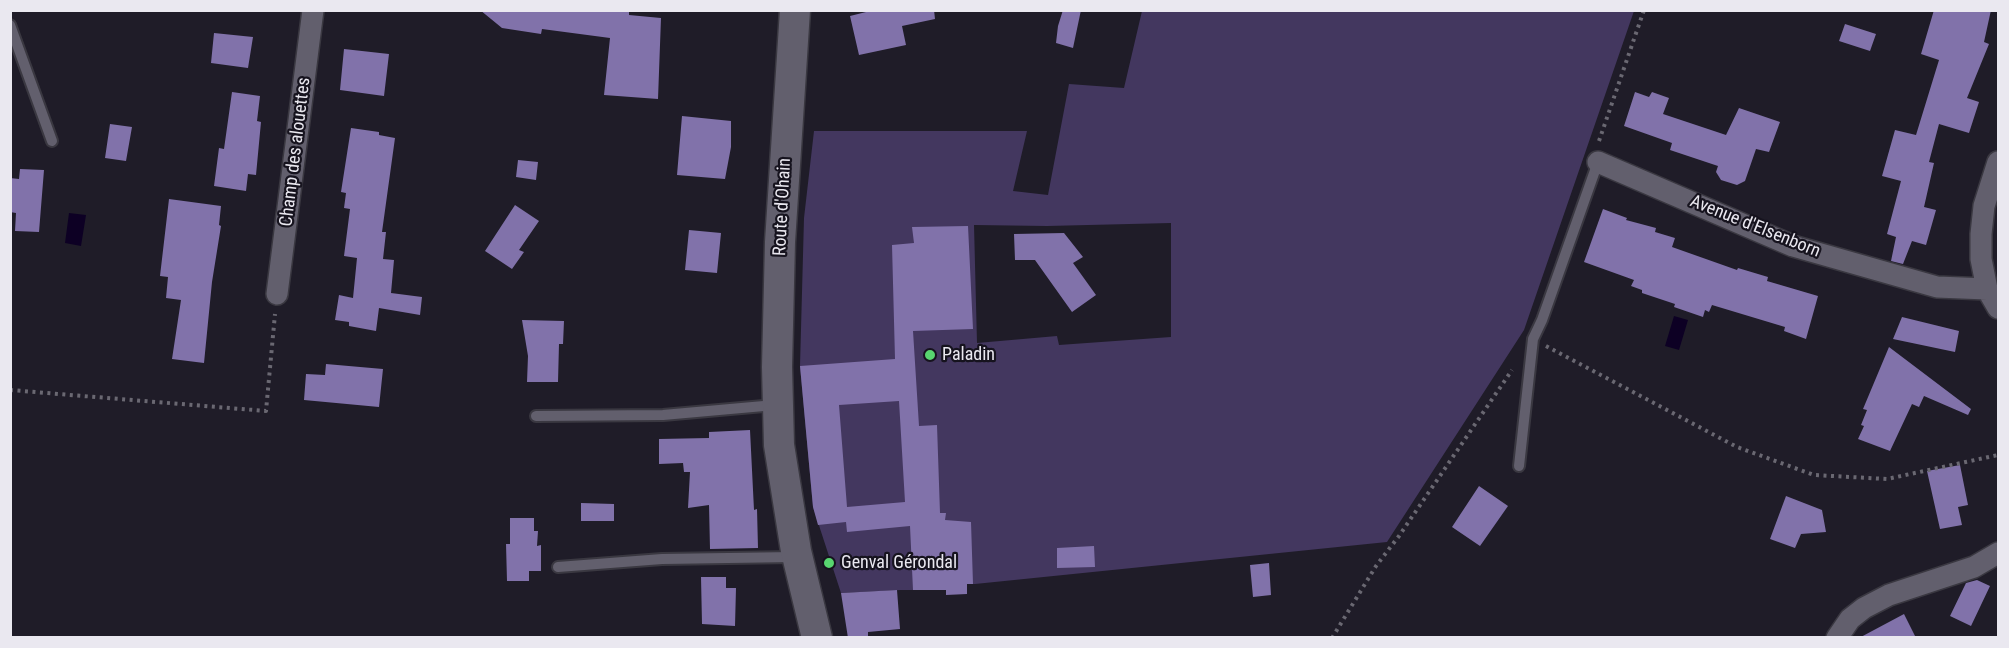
<!DOCTYPE html>
<meta charset="utf-8">
<style>
body{margin:0}
#map{position:relative;width:2009px;height:648px;overflow:hidden;background:#1f1c28;font-family:"Roboto Condensed",sans-serif}
canvas{display:block}
.frame{position:absolute;inset:0;border:12px solid #eae8f0;pointer-events:none}
</style>
<div id="map">
<canvas width="2009" height="648"></canvas>
<div class="frame"></div>
</div>
<script>
const g = document.querySelector('canvas').getContext('2d');
g.lineJoin = 'round';
function fill(path, color) {
  g.fillStyle = color;
  g.fill(path, 'evenodd');
}
function poly(rows) {
  const path = new Path2D();
  for (const r of rows) {
    path.moveTo(r[0], r[1]);
    for (let i = 2; i < r.length; i += 2) path.lineTo(r[i], r[i + 1]);
  }
  return path;
}
function trace(path, color, width, dash) {
  g.strokeStyle = color;
  g.lineWidth = width;
  g.lineCap = dash ? 'butt' : 'round';
  g.setLineDash(dash || []);
  g.stroke(path);
}
function drawText(font, color, halo, rows, align = 'center') {
  g.font = font + ' "Roboto Condensed",sans-serif';
  g.lineWidth = 4.5;
  g.setLineDash([]);
  g.textBaseline = 'middle';
  g.strokeStyle = halo;
  g.fillStyle = color;
  for (const [text, x, y, turn = 0] of rows) {
    g.save();
    g.translate(x, y);
    g.rotate((+turn || 0) * Math.PI / 180);
    g.textAlign = isNaN(turn) ? turn : align;
    if (halo) g.strokeText(text, 0, 0);
    g.fillText(text, 0, 0);
    g.restore();
  }
}
fill(poly([
 [1142,11,1634,11,1524,330,1387,542,975,584,941,584,940,590,901,590,841,593,813,507,800,366,804,218,814,131,1027,131,1013,191,1048,195,1069,84,1124,88],
 [1171,223,1171,337,1059,345,1057,336,977,343,974,225,1047,226]
]), '#43375f');
fill(poly([
 [69,213,86,215,81,246,65,243],
 [1674,316,1688,320,1679,350,1665,346]
]), '#0d0024');
fill(poly([
 [480,10,629,10,629,15,661,18,658,99,604,95,610,38,542,29,541,34,502,28],
 [874,10,934,10,935,19,902,26,906,45,859,55,850,16],
 [1063,10,1081,10,1073,48,1056,43,1058,26],
 [1934,10,1991,10,1984,42,1989,44,1967,98,1979,102,1969,133,1939,124,1929,162,1934,163,1924,207,1936,210,1926,245,1912,241,1903,264,1891,261,1896,237,1887,234,1901,181,1882,176,1895,130,1916,135,1939,60,1921,54],
 [1845,24,1876,34,1870,51,1839,41],
 [214,33,253,37,248,68,211,63],
 [344,49,389,54,384,96,340,90],
 [232,92,260,96,257,121,261,122,256,175,248,174,246,191,214,186,219,148,224,149],
 [1635,92,1649,97,1652,92,1669,98,1663,114,1726,135,1739,108,1780,122,1769,152,1756,149,1745,181,1737,185,1721,180,1716,172,1718,166,1670,150,1672,143,1624,126],
 [682,116,731,121,731,147,725,179,677,175],
 [110,124,132,127,126,161,105,158],
 [351,128,379,132,379,135,395,138,382,232,386,232,383,259,394,260,391,293,422,297,420,315,379,308,376,331,349,326,349,322,335,320,339,295,353,298,357,258,344,256,350,209,344,208,346,193,341,192],
 [518,160,538,162,536,180,516,177],
 [20,169,44,170,39,232,15,231,16,213,10,212,10,178,19,179],
 [169,199,221,206,219,225,221,226,212,282,204,363,172,359,181,300,166,298,168,277,160,276],
 [515,205,539,221,519,250,524,252,512,269,485,251],
 [1603,209,1627,218,1626,220,1656,228,1655,232,1675,238,1672,247,1737,270,1738,268,1768,277,1767,281,1818,296,1806,339,1784,331,1785,327,1712,305,1709,312,1705,310,1703,317,1674,307,1675,304,1642,293,1642,290,1631,286,1634,280,1584,262],
 [968,226,973,329,913,331,919,426,937,425,940,513,946,513,945,520,971,522,973,584,967,584,967,594,946,595,946,590,913,590,910,526,847,532,846,522,818,525,813,507,800,366,895,359,892,245,914,243,912,227],
 [899,401,905,502,847,507,839,405],
 [689,230,721,233,717,273,685,270],
 [1064,233,1083,257,1073,263,1096,295,1072,312,1035,260,1015,260,1014,234],
 [1902,317,1959,331,1955,352,1893,339],
 [522,320,564,321,563,344,559,344,558,382,527,382,528,356],
 [1889,347,1971,409,1968,415,1924,396,1919,407,1912,404,1890,451,1858,439,1864,426,1861,425,1867,410,1863,409],
 [326,364,383,369,379,407,304,400,306,374,325,375],
 [750,430,754,510,757,509,758,548,710,549,709,505,688,508,690,472,684,472,683,463,659,464,659,439,709,438,709,432],
 [1960,465,1968,505,1958,507,1962,525,1940,529,1927,471],
 [1479,486,1508,506,1480,546,1452,527],
 [1786,496,1822,510,1826,532,1801,534,1795,548,1770,539],
 [581,503,614,504,614,521,581,521],
 [510,518,534,518,534,531,538,531,537,546,541,545,541,571,529,571,529,581,507,581,506,544,510,544],
 [1094,546,1095,567,1057,568,1057,548],
 [1269,563,1271,595,1253,597,1250,565],
 [701,577,726,577,726,588,736,588,735,626,702,624],
 [1977,580,1990,586,1971,626,1950,616,1966,583],
 [897,590,900,629,868,632,868,638,848,638,841,593],
 [1904,614,1916,638,1859,638]
]), '#8172aa');
const service = poly([
 [10,25,52,141],
 [536,416,663,415,775,405],
 [1519,466,1533,339,1542,320,1598,162],
 [558,567,662,559,794,557]
]);
const minor = poly([
 [1598,162,1793,246,1937,287,1987,289],
 [1998,162,1984,206,1981,234,1981,259,1987,289,1998,308],
 [277,294,313,10],
 [1837,638,1850,619,1864,608,1889,595,1974,567,1998,553]
]);
const secondary = poly([
 [795,10,780,242,777,367,779,445,796,551,817,638]
]);
trace(service, '#3a3841', 14);
trace(minor, '#3a3841', 24);
trace(secondary, '#3a3841', 33);
trace(poly([
 [1599,141,1644,10],
 [1546,346,1737,447,1814,475,1887,479,1998,455],
 [10,390,266,411,275,314],
 [1332,638,1376,566,1399,536,1512,370]
]), '#6a6872', 4, [3, 4.5]);
trace(service, '#625f6d', 10);
trace(minor, '#625f6d', 21);
trace(secondary, '#625f6d', 30);
for (const [x, y, r, color] of [
 [930,355,6,"#58d570"],
 [829,563,6,"#58d570"]
]) {
  const dot = new Path2D();
  dot.arc(x, y, r, 0, 2 * Math.PI);
  g.fillStyle = color;
  g.fill(dot);
  trace(dot, '#16131e', 2);
}
drawText('18px', '#eae8f0', '#16131e', [
 ["Champ des alouettes",296,152,-83],
 ["Route d'Ohain",783,207,-87],
 ["Avenue d'Elsenborn",1755,227,22]
]);
drawText('18px', '#eae8f0', '#16131e', [
 ["Paladin",942,355],
 ["Genval Gérondal",841,563]
], 'left');
</script>
